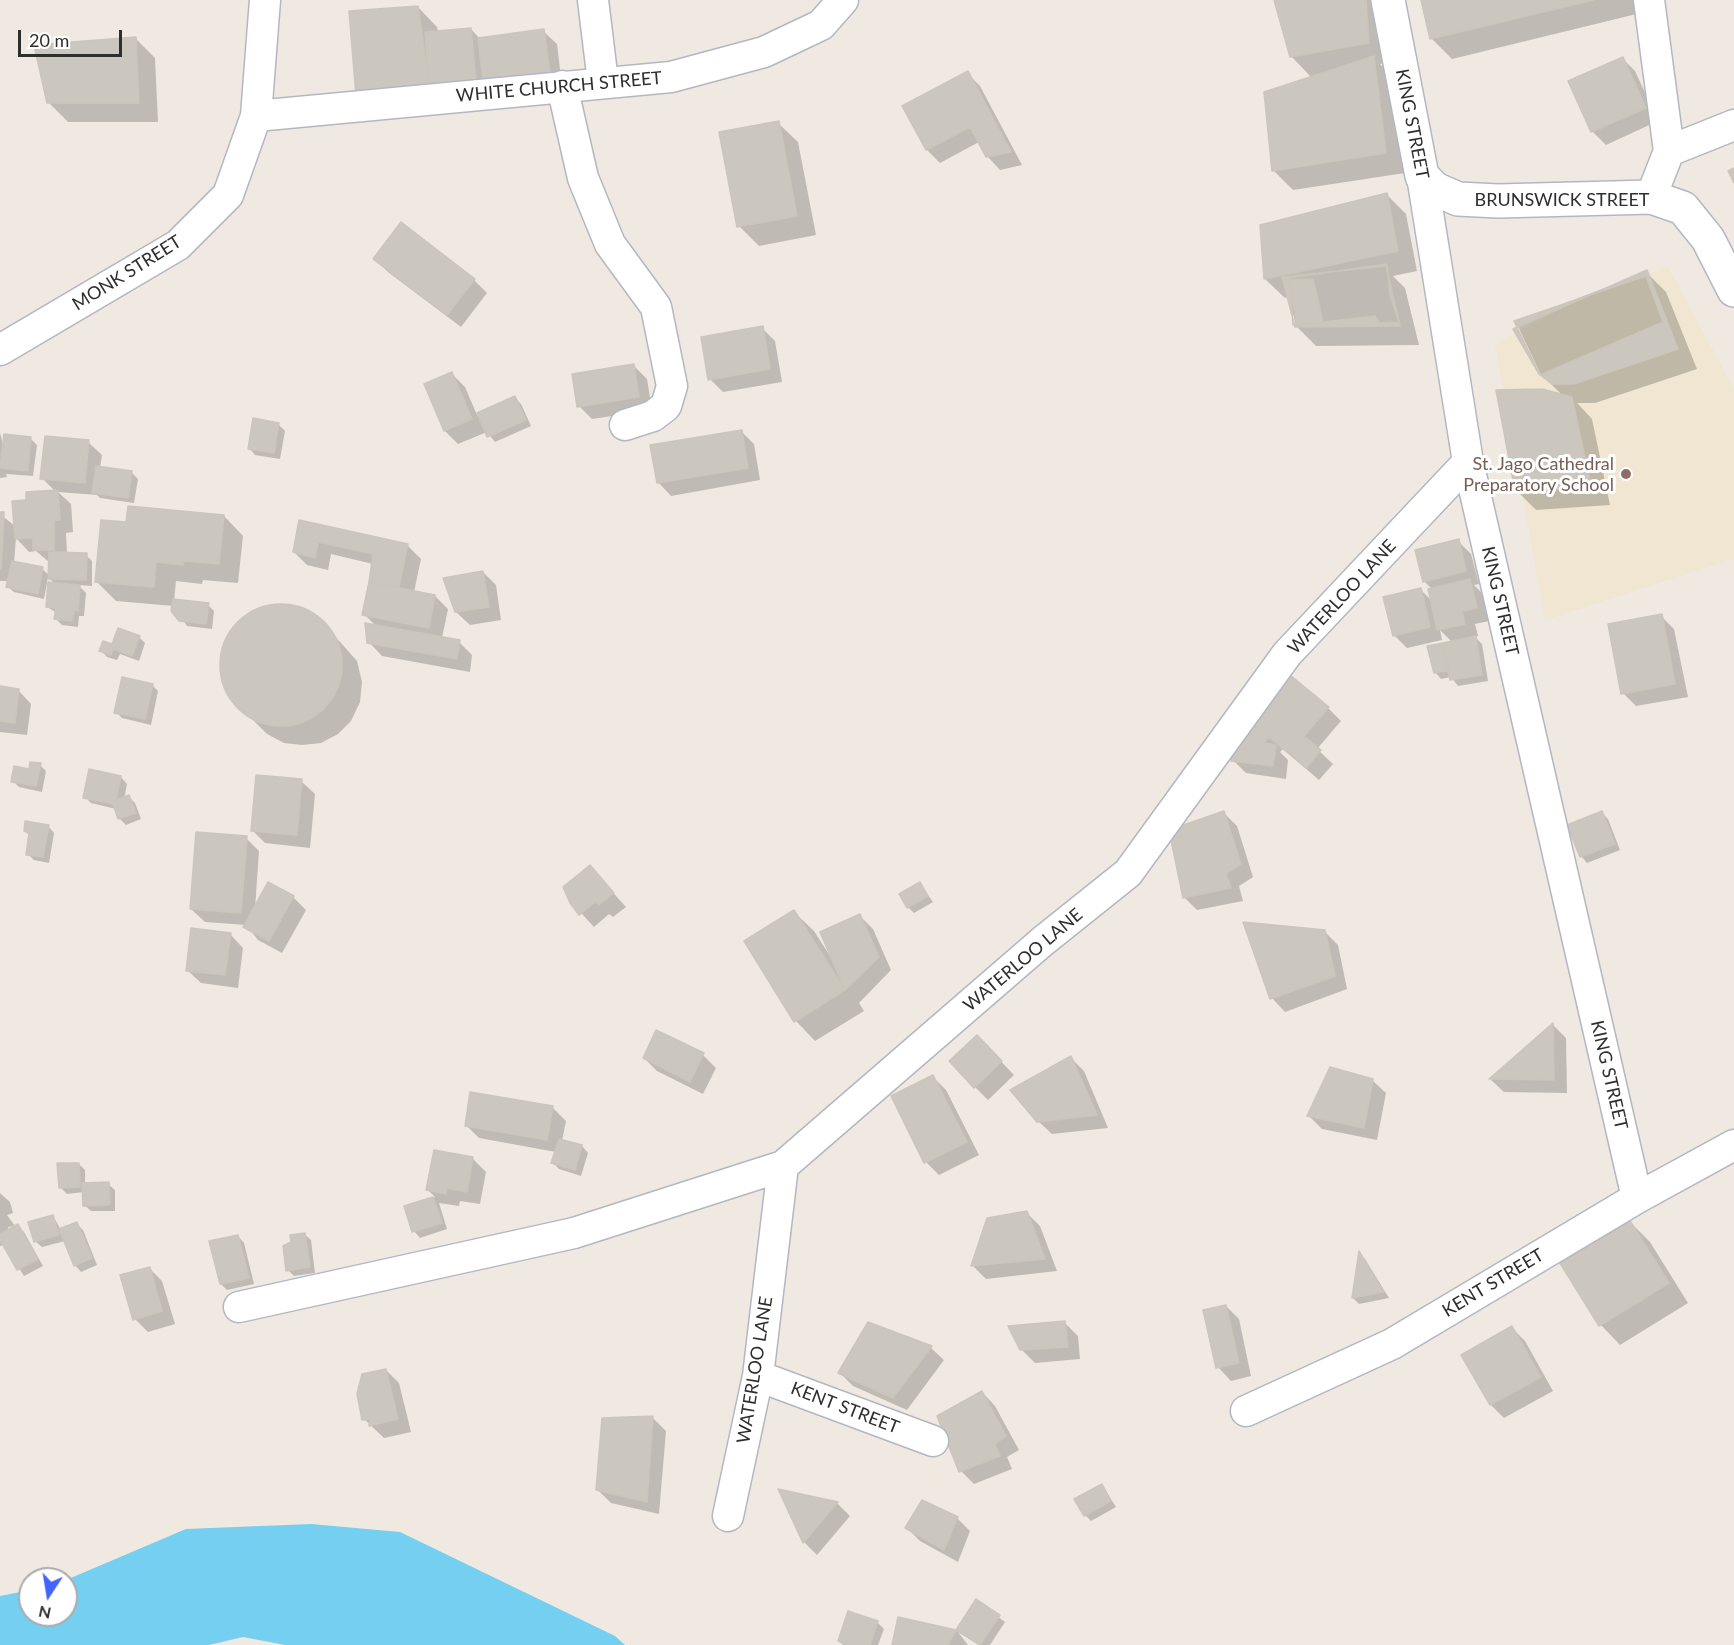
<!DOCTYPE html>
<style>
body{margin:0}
#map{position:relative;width:1734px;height:1645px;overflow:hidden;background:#efe9e1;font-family:Lato,sans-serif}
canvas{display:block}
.north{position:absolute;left:18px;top:1567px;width:60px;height:60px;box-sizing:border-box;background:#fff;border:2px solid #ababab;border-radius:50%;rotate:192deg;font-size:16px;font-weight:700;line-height:24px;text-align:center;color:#2e2e2e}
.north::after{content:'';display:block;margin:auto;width:21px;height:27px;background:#4264fb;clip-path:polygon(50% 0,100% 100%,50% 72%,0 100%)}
.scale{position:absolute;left:18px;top:30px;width:104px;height:27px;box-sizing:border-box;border:3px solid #2e2e2e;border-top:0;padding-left:8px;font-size:18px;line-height:21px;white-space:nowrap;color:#2e2e2e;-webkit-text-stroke:4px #fff;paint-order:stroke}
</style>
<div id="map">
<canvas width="1734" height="1645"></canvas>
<div class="north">N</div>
<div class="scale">20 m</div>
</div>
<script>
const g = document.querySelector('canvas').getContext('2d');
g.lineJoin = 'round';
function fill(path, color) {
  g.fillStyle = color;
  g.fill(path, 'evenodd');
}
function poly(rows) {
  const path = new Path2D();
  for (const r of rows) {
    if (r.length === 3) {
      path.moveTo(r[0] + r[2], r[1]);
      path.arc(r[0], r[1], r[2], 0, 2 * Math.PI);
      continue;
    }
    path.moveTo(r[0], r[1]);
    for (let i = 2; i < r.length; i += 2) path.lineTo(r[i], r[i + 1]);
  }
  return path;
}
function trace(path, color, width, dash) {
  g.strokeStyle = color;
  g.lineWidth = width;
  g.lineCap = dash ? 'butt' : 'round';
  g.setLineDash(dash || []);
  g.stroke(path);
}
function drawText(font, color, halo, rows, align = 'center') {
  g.font = font + ' Lato,sans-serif';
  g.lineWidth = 6;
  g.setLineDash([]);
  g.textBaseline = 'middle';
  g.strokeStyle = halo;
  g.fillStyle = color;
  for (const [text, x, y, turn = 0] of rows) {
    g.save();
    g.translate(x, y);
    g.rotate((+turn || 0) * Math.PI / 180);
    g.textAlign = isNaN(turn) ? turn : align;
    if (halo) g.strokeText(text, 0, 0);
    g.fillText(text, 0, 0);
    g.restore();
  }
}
fill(poly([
 [1668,267,1734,389,1734,559,1545,620,1495,345,1577,299]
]), '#f0e6d1');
fill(poly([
 [311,1524,400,1532,615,1636,625,1645,285,1645,243,1637,209,1645,0,1645,0,1596,30,1590,30,1615,66,1615,66,1580,186,1529]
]), '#75cff0');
fill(poly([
 [1275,0,1383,0,1388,63,1380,64,1393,77,1405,173,1293,190,1273,170,1312,78,1291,56],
 [1422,0,1647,0,1649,11,1452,59,1432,39],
 [418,7,437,27,438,32,471,29,480,39,543,31,557,44,562,86,377,115],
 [135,38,155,58,158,122,68,122,48,102],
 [1622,58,1635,71,1658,121,1606,145,1593,132,1570,82],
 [967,73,980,86,1022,165,1000,170,987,156,979,142,940,163,927,150,904,106],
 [778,123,798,142,816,235,759,246,739,226],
 [1386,194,1406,214,1417,271,1393,276,1405,288,1419,345,1316,346,1296,326,1289,297,1285,298,1265,279],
 [375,259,474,280,487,293,461,327,388,272],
 [1646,272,1666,292,1697,369,1595,403,1577,403,1592,419,1610,505,1536,510,1516,490,1563,396,1540,373,1516,322],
 [762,328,775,341,782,382,723,392,710,379],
 [634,366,647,379,652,410,592,419,579,406],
 [452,374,465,387,477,415,515,398,521,404,531,426,495,442,487,432,458,444,445,431,426,385],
 [279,425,285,431,280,459,255,455,249,448],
 [741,431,754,444,760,480,671,496,658,482],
 [0,433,3,444,31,439,37,445,33,476,6,474,7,477,0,478],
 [88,442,102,455,100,468,131,472,138,479,134,503,100,498,97,495,58,492,71,504,73,532,66,533,67,554,86,555,92,561,92,586,78,585,86,593,84,616,79,616,78,627,62,625,56,619,57,613,47,607,55,584,48,577,44,599,14,592,7,586,9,581,0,581,0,514,15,526,28,502,55,491,42,478],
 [16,538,29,552,36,551,50,563,49,575,42,569,14,563],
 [224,516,243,536,238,583,203,580,202,584,176,581,174,601,208,605,214,611,212,629,187,626,174,606,116,601,96,581],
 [301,522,408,546,421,559,414,592,435,596,448,609,442,638,459,642,472,655,470,672,382,656,369,642,376,626,364,614,373,564,331,554,328,570,307,565,294,552],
 [1458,541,1471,554,1479,584,1474,585,1483,594,1489,621,1475,624,1478,636,1475,637,1482,644,1488,681,1458,686,1451,677,1441,679,1435,672,1452,642,1440,630,1442,640,1407,648,1394,635,1420,589,1432,601,1433,590,1424,581],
 [483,572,496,585,501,620,470,625,456,612],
 [287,606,307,611,324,624,357,661,362,682,360,702,351,721,338,734,321,743,302,745,284,743,267,734,233,700,224,684,221,665,224,647,232,630,247,615,267,607],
 [1661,616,1674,629,1688,697,1636,706,1623,693],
 [139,637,145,643,139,661,120,654,117,660,107,657,101,650],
 [152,685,158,691,151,725,122,718,116,712],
 [0,688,18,690,31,704,27,735,0,732],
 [1328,708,1341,721,1317,749,1333,764,1319,780,1283,749,1280,752,1288,760,1286,779,1246,773,1233,760,1239,751],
 [40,765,46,771,42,792,19,787,13,781],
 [121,777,127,784,124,799,129,797,135,803,141,819,126,825,120,819,116,809,91,803,85,797],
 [301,781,315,794,310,848,265,843,252,830],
 [1224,813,1237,826,1253,877,1239,886,1243,901,1197,910,1184,897],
 [1602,813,1608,819,1620,850,1587,863,1581,856],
 [48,826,54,833,49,863,34,860,28,854,30,836,25,831],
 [246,838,259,851,255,909,293,897,306,910,282,953,258,940,246,925,205,922,191,909],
 [590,867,626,907,613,917,609,914,594,927,571,902],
 [919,883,933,902,914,913,908,907],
 [794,912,814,931,830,956,860,916,873,929,891,970,859,1003,864,1011,815,1041,796,1021,746,942],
 [1324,931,1338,945,1347,989,1285,1012,1272,998],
 [230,934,243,948,238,988,201,983,187,970],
 [1553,1025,1566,1038,1567,1093,1504,1092,1491,1080],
 [990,1050,1014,1075,988,1100,975,1087],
 [703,1055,716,1068,703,1094,657,1071,644,1058],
 [1071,1058,1084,1071,1108,1128,1052,1134,1038,1121],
 [933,1077,946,1090,979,1155,939,1175,926,1162],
 [1372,1080,1386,1093,1377,1140,1322,1129,1309,1116],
 [553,1108,566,1121,562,1141,582,1146,588,1153,581,1176,559,1169,553,1163,556,1152,479,1138,466,1125],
 [435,1152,473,1159,486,1172,480,1204,460,1201,459,1206,439,1203,447,1229,420,1238,414,1231,406,1207,435,1197,428,1190],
 [79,1164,85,1170,85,1184,108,1184,115,1190,115,1211,91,1211,84,1205,84,1192,67,1194,60,1187],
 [0,1193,10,1202,13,1213,7,1215,15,1226,8,1227,9,1231,18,1226,24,1232,43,1266,24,1276,4,1245,0,1246],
 [1027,1213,1040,1226,1057,1271,986,1279,973,1266],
 [53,1216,61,1230,77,1224,83,1230,97,1265,81,1272,75,1265,65,1241,42,1247,35,1241],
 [1630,1222,1650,1242,1688,1303,1620,1345,1601,1325,1562,1264],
 [304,1234,311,1240,315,1273,294,1276,288,1270],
 [238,1236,244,1243,254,1284,227,1290,221,1284],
 [1360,1254,1365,1259,1389,1298,1359,1304,1353,1298],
 [149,1268,162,1281,175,1324,148,1332,135,1319],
 [1226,1306,1239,1319,1251,1376,1231,1381,1218,1367],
 [869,1323,931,1348,944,1360,907,1410,853,1386,840,1373],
 [1065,1323,1078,1336,1080,1359,1035,1363,1022,1350],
 [1512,1328,1525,1341,1553,1391,1504,1418,1491,1405,1463,1356],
 [386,1370,399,1383,411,1432,384,1438,364,1419],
 [982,1392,995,1406,1019,1450,1007,1457,1012,1469,974,1484,961,1471],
 [653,1418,666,1431,659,1514,611,1503,598,1490],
 [1102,1485,1116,1507,1091,1521,1085,1515],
 [781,1491,837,1503,850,1516,817,1555,804,1542],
 [957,1518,970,1531,958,1562,920,1541,907,1528],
 [977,1601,1005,1622,990,1645,979,1645,958,1632,968,1645,894,1645,899,1618,957,1632],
 [877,1622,884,1629,878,1645,843,1645,839,1641]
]), '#0003');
const building = poly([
 [1274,0,1366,0,1369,43,1290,57,1274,0],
 [1421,0,1594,0,1430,39,1421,0],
 [418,6,429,84,356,96,349,11,418,6],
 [471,28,476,81,429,84,425,32,471,28],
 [544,29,550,73,483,82,478,38,544,29],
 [136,37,139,103,47,103,34,45,136,37],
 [1374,56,1386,153,1272,171,1264,92,1374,56],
 [1623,57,1646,108,1591,132,1568,81,1623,57],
 [968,71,1011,152,986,157,970,127,926,150,902,106,968,71],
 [779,121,797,216,737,227,719,132,779,121],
 [1734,168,1734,183,1728,171,1734,168],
 [1387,193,1398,251,1264,279,1260,225,1387,193],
 [401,222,475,279,447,315,373,259,401,222],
 [1387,264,1390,295,1399,322,1380,323,1375,316,1297,325,1289,278,1387,264],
 [1386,266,1400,326,1295,327,1282,277,1386,266],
 [1647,270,1678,349,1574,384,1552,384,1539,374,1513,329,1647,270],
 [1646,276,1663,322,1540,375,1514,321,1646,276],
 [1313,279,1323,322,1293,325,1290,280,1313,279],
 [763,326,770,369,708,380,701,337,763,326],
 [634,364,639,397,577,407,572,374,634,364],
 [452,372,472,419,444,431,424,384,452,372],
 [1542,389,1572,397,1591,486,1515,491,1496,390,1542,389],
 [515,396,526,420,487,437,477,413,515,396],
 [253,418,279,423,274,453,248,449,253,418],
 [742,430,748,468,657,483,650,445,742,430],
 [4,434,31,437,28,471,0,468,4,434],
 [45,436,89,440,85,483,40,479,45,436],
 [96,466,132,471,128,498,92,493,96,466],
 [58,490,60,520,54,520,54,550,33,550,33,538,15,539,12,501,26,500,26,492,58,490],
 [128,506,224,515,219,564,184,561,183,565,156,562,154,587,95,582,101,520,126,522,128,506],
 [0,512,4,512,1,569,0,569,0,512],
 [299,520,408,544,399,587,369,582,373,554,318,542,315,558,293,552,299,520],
 [1459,539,1466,571,1423,582,1415,550,1459,539],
 [49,552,87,553,86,580,48,579,49,552],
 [12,561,43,567,38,594,6,587,12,561],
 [483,571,489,607,455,612,443,578,483,571],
 [1470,579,1477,608,1462,611,1465,624,1437,630,1428,589,1470,579],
 [48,582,80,585,78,611,74,610,72,621,54,619,56,608,46,607,48,582],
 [369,582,435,595,429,628,362,615,369,582],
 [1421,588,1430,627,1393,636,1383,597,1421,588],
 [173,599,209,603,206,624,179,621,171,611,173,599],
 [281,665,61],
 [1662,614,1675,684,1621,694,1608,624,1662,614],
 [365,623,460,640,457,659,367,643,365,623],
 [118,628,140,636,132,656,113,649,111,655,99,651,103,641,112,644,118,628],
 [1476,636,1482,675,1450,680,1443,643,1476,636],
 [1443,643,1449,670,1434,673,1427,646,1443,643],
 [1290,675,1329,707,1304,736,1321,750,1306,768,1269,737,1264,743,1276,745,1273,766,1231,761,1233,748,1238,749,1240,743,1290,675],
 [122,677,153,684,145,719,114,713,122,677],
 [0,686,19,689,15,723,0,721,0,686],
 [30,762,41,763,36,786,11,782,14,766,29,769,30,762],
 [89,769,121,776,116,800,129,795,136,813,118,819,113,804,83,798,89,769],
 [256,775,302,779,297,835,251,831,256,775],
 [1224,811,1241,864,1226,873,1231,888,1183,898,1169,830,1224,811],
 [1602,811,1615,844,1580,857,1567,825,1602,811],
 [25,821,49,825,43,857,26,855,29,833,24,831,25,821],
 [196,832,247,836,241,913,190,909,196,832],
 [590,865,614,893,599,905,595,902,579,915,570,903,563,887,590,865],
 [268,882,294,896,269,941,243,927,268,882],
 [920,882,928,896,907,908,899,894,920,882],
 [794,910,845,990,794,1022,744,941,794,910],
 [860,914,879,957,845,990,820,932,860,914],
 [1243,922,1325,930,1335,976,1270,999,1243,922],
 [191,928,231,933,225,975,186,971,191,928],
 [1553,1023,1554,1080,1489,1079,1553,1023],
 [656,1030,704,1053,690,1082,643,1058,656,1030],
 [977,1035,1002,1061,974,1088,949,1061,977,1035],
 [1071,1056,1097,1115,1037,1122,1010,1090,1071,1056],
 [1330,1067,1373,1079,1364,1128,1307,1116,1330,1067],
 [933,1075,967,1142,924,1163,891,1096,933,1075],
 [470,1092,553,1106,547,1140,465,1126,470,1092],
 [559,1139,582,1145,575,1170,551,1163,559,1139],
 [434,1150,473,1157,467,1192,447,1188,446,1194,426,1190,434,1150],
 [57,1163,79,1163,80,1187,59,1188,57,1163],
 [109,1182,110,1205,83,1206,82,1183,109,1182],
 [433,1197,442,1223,412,1232,404,1206,433,1197],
 [1027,1211,1045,1259,971,1266,987,1218,1027,1211],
 [53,1215,59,1235,34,1242,28,1222,53,1215],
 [1630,1221,1669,1283,1599,1326,1560,1263,1630,1221],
 [77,1222,92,1258,74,1266,59,1229,77,1222],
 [18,1224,38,1259,17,1270,0,1240,0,1234,18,1224],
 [305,1233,310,1267,286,1271,283,1246,291,1242,290,1235,305,1233],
 [238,1235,249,1278,220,1284,209,1241,238,1235],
 [1359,1251,1384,1292,1352,1298,1359,1251],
 [150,1267,162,1311,133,1320,120,1275,150,1267],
 [1226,1305,1239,1363,1216,1368,1203,1310,1226,1305],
 [1065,1321,1068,1347,1020,1350,1008,1326,1065,1321],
 [868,1322,932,1346,893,1398,838,1373,868,1322],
 [1512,1326,1541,1377,1490,1405,1461,1355,1512,1326],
 [386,1369,398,1419,369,1426,370,1419,362,1420,357,1394,362,1374,386,1369],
 [982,1391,1006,1436,995,1444,1000,1456,959,1472,937,1416,982,1391],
 [653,1416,647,1502,596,1490,602,1418,653,1416],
 [1102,1484,1111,1501,1084,1516,1074,1499,1102,1484],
 [778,1489,838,1502,803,1543,778,1489],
 [922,1500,958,1517,944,1550,905,1528,922,1500],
 [976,1599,1000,1615,980,1645,956,1630,976,1599],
 [848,1611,878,1621,870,1645,848,1645,838,1641,848,1611],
 [898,1617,956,1630,948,1645,892,1645,898,1617]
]);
fill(building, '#cbc7bf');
trace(building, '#cbc5ba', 1.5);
const minor = poly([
 [593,0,603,82],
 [1649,0,1669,151,1651,197],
 [562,86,583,178,610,244,656,307,672,386,666,406,653,416,625,425],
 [256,116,671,77,764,52,821,25,843,0],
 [1669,151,1734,125],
 [1422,176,1468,462,1637,1198],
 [0,350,178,245,228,195,256,116,265,0],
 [239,1307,574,1233,783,1166],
 [758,1376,933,1441],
 [1246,1411,1392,1344,1637,1198,1734,1145],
 [728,1516,758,1376,783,1166,1043,941,1128,873,1287,654,1468,462]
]);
const secondary = poly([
 [1388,0,1422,176,1435,189,1458,199,1498,201,1651,197,1683,208,1708,239,1734,290]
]);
trace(minor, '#b4b7c1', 33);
trace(secondary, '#b4b7c1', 36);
trace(minor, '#fff', 30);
trace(secondary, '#fff', 33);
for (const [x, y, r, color] of [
 [1626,474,6,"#8d6e63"]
]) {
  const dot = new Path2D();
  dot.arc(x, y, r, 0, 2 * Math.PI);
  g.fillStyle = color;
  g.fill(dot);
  trace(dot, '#fff', 2);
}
drawText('18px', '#2e2e2e', '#fff', [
 ["WHITE CHURCH STREET",559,87,-5],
 ["KING STREET",1412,124,79],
 ["BRUNSWICK STREET",1562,200],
 ["MONK STREET",127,273,-32],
 ["WATERLOO LANE",1342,597,-47],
 ["KING STREET",1500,601,77],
 ["WATERLOO LANE",1023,960,-40],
 ["KING STREET",1609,1075,77],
 ["KENT STREET",1493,1283,-31],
 ["WATERLOO LANE",755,1370,-81],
 ["KENT STREET",845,1408,21]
]);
drawText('18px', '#785e54', '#fff', [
 ["St. Jago Cathedral",1614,464],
 ["Preparatory School",1614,485]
], 'right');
</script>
